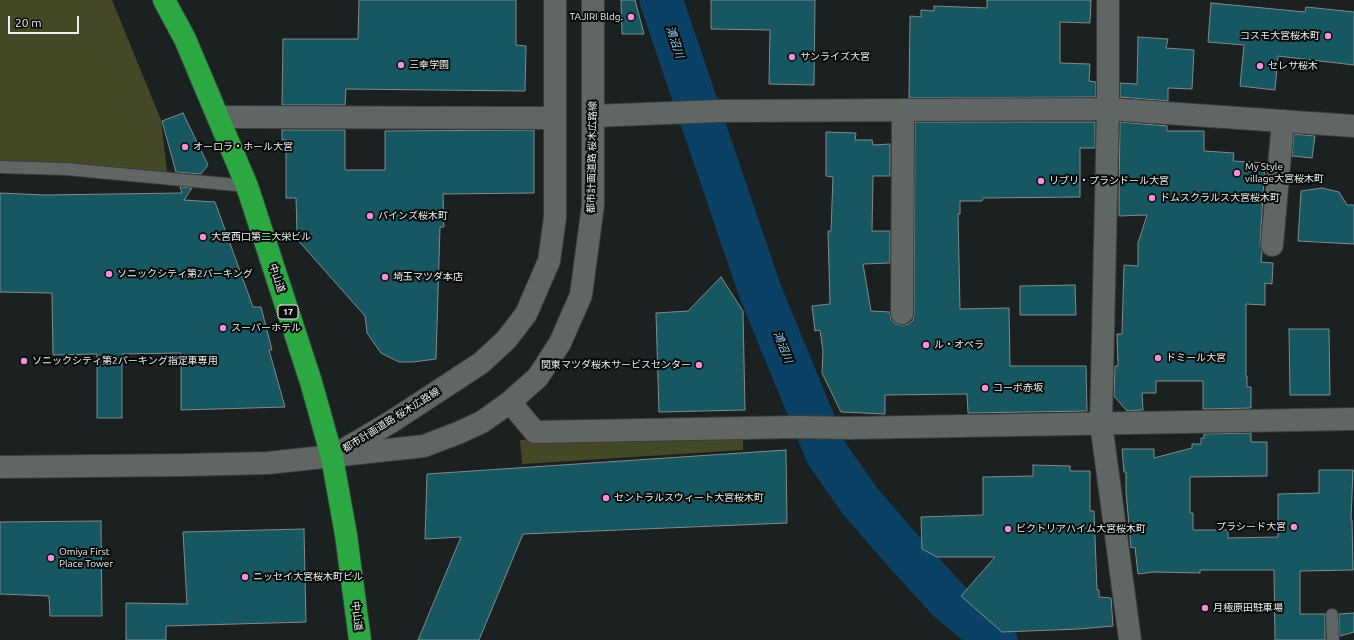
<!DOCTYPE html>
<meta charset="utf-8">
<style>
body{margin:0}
#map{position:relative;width:1354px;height:640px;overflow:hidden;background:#1b2120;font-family:Ubuntu,sans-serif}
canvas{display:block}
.scale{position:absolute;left:8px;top:16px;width:71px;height:18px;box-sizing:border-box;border:2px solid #ebefee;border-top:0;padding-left:5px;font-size:12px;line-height:14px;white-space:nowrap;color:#ebefee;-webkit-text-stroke:3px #070a09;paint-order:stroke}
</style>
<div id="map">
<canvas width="1354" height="640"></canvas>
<div class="scale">20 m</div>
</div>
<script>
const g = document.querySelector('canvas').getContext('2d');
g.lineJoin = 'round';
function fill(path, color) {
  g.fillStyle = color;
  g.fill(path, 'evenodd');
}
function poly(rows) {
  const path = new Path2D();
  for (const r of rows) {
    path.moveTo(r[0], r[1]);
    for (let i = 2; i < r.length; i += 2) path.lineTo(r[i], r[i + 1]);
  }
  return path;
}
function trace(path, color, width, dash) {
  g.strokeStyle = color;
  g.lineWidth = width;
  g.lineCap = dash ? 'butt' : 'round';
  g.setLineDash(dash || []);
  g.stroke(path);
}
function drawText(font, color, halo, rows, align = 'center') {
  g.font = font + ' Ubuntu,"Noto Sans JP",sans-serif';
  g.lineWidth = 4;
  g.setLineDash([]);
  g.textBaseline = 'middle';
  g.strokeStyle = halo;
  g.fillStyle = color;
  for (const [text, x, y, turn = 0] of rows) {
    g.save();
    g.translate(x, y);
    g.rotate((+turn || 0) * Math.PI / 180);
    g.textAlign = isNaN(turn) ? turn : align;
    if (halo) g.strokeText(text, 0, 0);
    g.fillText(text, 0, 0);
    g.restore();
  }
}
fill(poly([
 [0,0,112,0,161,120,167,172,0,161],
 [743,436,743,450,522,464,520,440]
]), '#454826');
trace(poly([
 [661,0,760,291,827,454,860,501,898,545,949,601,996,640]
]), '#0a4164', 43);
const building = poly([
 [359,0,516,0,516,45,526,46,525,91,346,89,345,105,282,105,283,39,358,39,359,0],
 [621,0,635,0,644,34,622,34,621,0],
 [711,0,815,0,814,85,769,84,770,30,711,29,711,0],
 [987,0,1091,0,1090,23,1060,22,1060,63,1090,64,1089,81,1096,82,1096,97,909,98,910,16,921,17,921,10,934,11,934,6,987,8,987,0],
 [1211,3,1305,12,1306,7,1354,12,1354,65,1278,56,1275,90,1240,86,1244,45,1208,42,1211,3],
 [1138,37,1168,39,1166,48,1194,50,1192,89,1168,88,1168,101,1120,97,1120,83,1137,84,1138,37],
 [183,113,208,165,201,174,176,172,162,121,183,113],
 [915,122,1095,122,1095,148,1080,148,1080,197,983,198,982,201,960,201,960,214,958,214,960,309,1009,308,1010,366,1086,366,1087,411,968,413,967,394,885,395,885,414,841,412,822,373,823,351,820,330,815,331,812,306,830,304,828,231,831,231,833,177,826,176,826,132,856,133,855,140,872,140,873,145,890,144,890,176,873,176,872,231,890,231,890,263,863,264,871,311,890,312,891,320,896,324,902,325,909,324,913,320,914,313,915,122],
 [1120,122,1167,126,1167,131,1204,131,1204,151,1234,153,1233,161,1265,163,1260,244,1262,251,1261,262,1273,263,1272,284,1265,283,1265,305,1246,304,1246,376,1247,376,1247,387,1251,387,1251,408,1203,409,1203,381,1156,381,1156,393,1142,393,1143,410,1127,411,1114,396,1115,366,1118,366,1117,334,1122,334,1124,265,1138,266,1138,243,1147,215,1119,216,1119,197,1120,122],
 [282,130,345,130,345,170,385,170,385,131,534,130,534,193,443,194,444,227,440,227,436,359,413,362,399,362,381,353,367,333,365,316,296,238,297,232,296,198,286,198,286,140,282,140,282,130],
 [1294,134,1315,136,1312,158,1292,156,1294,134],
 [180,187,192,188,184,200,215,202,253,307,261,307,272,350,269,350,285,407,181,410,181,353,122,354,122,418,97,418,97,354,53,355,52,293,0,292,0,193,44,195,182,193,180,187],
 [1322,188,1339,192,1347,205,1354,205,1354,244,1298,241,1301,191,1322,188],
 [721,277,743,311,745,410,659,412,656,313,688,311,721,277],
 [1075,285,1076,315,1020,315,1020,286,1075,285],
 [1289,329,1329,329,1330,395,1290,395,1289,329],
 [1251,433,1251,442,1267,442,1267,476,1190,477,1190,513,1193,513,1193,530,1228,530,1228,538,1278,537,1278,494,1319,493,1319,470,1353,470,1351,520,1352,520,1353,570,1300,571,1300,614,1325,614,1325,640,1275,640,1274,570,1200,570,1200,573,1154,572,1138,574,1135,547,1131,548,1126,492,1126,472,1124,472,1122,449,1154,449,1154,458,1192,448,1192,444,1201,444,1201,438,1204,438,1204,434,1251,433],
 [786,450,787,523,523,534,479,640,418,640,461,537,425,539,427,474,786,450],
 [1033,465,1070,466,1070,471,1090,471,1090,511,1094,511,1097,590,1099,590,1099,597,1111,598,1113,626,1079,629,1002,632,961,596,995,557,937,557,922,549,921,517,983,515,983,477,1033,476,1033,465],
 [101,521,102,616,50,616,49,596,0,594,0,522,101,521],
 [304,529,306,622,166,626,166,640,126,640,126,603,187,604,183,532,304,529],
 [1354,613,1354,632,1340,636,1339,614,1354,613]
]);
fill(building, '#175761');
trace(building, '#838b8d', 1);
const lane = poly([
 [0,167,66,169,247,186],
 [1332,615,1333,640]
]);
const street = poly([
 [1108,0,1108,109,1101,423,1130,640],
 [593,116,718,111,1108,109,1354,126],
 [218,117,555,118],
 [1272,245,1283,121],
 [902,313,903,110],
 [510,402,535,432,797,427,850,428,1354,419]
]);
const secondary = poly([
 [340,452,391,422,481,363,506,340,526,314,549,261,555,218,555,0],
 [0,467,184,465,268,463,424,446,458,433,482,422,510,402,538,377,560,343,581,295,593,205,593,0]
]);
const highway = poly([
 [164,0,185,39,247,186,311,382,332,457,346,535,360,640]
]);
trace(lane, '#383d3b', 14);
trace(street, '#383d3b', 24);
trace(secondary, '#383d3b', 24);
trace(highway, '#383d3b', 24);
trace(lane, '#5f6664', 12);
trace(street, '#5f6664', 22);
trace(secondary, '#5f6664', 22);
trace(highway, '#2ca843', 22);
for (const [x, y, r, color] of [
 [631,17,4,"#f491d4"],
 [1328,36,4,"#f491d4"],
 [792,57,4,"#f491d4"],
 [401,65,4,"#f491d4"],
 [1260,66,4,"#f491d4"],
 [185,147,4,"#f491d4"],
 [1237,173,4,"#f491d4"],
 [1041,181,4,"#f491d4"],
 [1152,198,4,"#f491d4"],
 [370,216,4,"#f491d4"],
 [203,237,4,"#f491d4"],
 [109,274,4,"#f491d4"],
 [385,277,4,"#f491d4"],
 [223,328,4,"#f491d4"],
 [926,345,4,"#f491d4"],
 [1158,358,4,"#f491d4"],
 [24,361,4,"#f491d4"],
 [699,365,4,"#f491d4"],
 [985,388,4,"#f491d4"],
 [606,498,4,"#f491d4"],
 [1294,527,4,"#f491d4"],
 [1008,529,4,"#f491d4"],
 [51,558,4,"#f491d4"],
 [245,577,4,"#f491d4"],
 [1205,608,4,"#f491d4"]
]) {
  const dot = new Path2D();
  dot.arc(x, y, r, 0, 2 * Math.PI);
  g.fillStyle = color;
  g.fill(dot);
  trace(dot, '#070a09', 1.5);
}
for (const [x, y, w] of [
 [288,312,20]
]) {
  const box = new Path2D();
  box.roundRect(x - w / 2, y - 7, w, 14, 3);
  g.fillStyle = '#070a09';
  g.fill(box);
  trace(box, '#ebefee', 1);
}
drawText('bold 9px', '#ebefee', null, [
 ["17",288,312]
]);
drawText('10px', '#ebefee', '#070a09', [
 ["TAJIRI Bldg.",623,17,"right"],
 ["コスモ大宮桜木町",1320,36,"right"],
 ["サンライズ大宮",800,57],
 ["三幸学園",409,65],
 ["セレサ桜木",1268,66],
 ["オーロラ・ホール大宮",193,147],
 ["My Style",1245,167],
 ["village大宮桜木町",1245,179],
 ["リブリ・プランドール大宮",1049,181],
 ["ドムスクラルス大宮桜木町",1160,198],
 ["パインズ桜木町",378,216],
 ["大宮西口第二大栄ビル",211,237],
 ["ソニックシティ第2パーキング",117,274],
 ["埼玉マツダ本店",393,277],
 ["スーパーホテル",231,328],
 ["ル・オペラ",934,345],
 ["ドミール大宮",1166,358],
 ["ソニックシティ第2パーキング指定車専用",32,361],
 ["関東マツダ桜木サービスセンター",691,365,"right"],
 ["コーポ赤坂",993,388],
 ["セントラルスウィート大宮桜木町",614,498],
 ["プラシード大宮",1286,527,"right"],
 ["ビクトリアハイム大宮桜木町",1016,529],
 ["Omiya First",59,552],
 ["Place Tower",59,564],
 ["ニッセイ大宮桜木町ビル",253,577],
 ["月極原田駐車場",1213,608]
], 'left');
drawText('10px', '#ebefee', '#070a09', [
 ["都市計画道路 桜木広路線",592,157,-89],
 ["中山道",277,278,72],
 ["都市計画道路 桜木広路線",391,420,-32],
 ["中山道",357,616,83]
]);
drawText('italic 11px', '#91cbf9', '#070a09', [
 ["鴻沼川",675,42,71],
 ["鴻沼川",783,347,68]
]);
</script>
